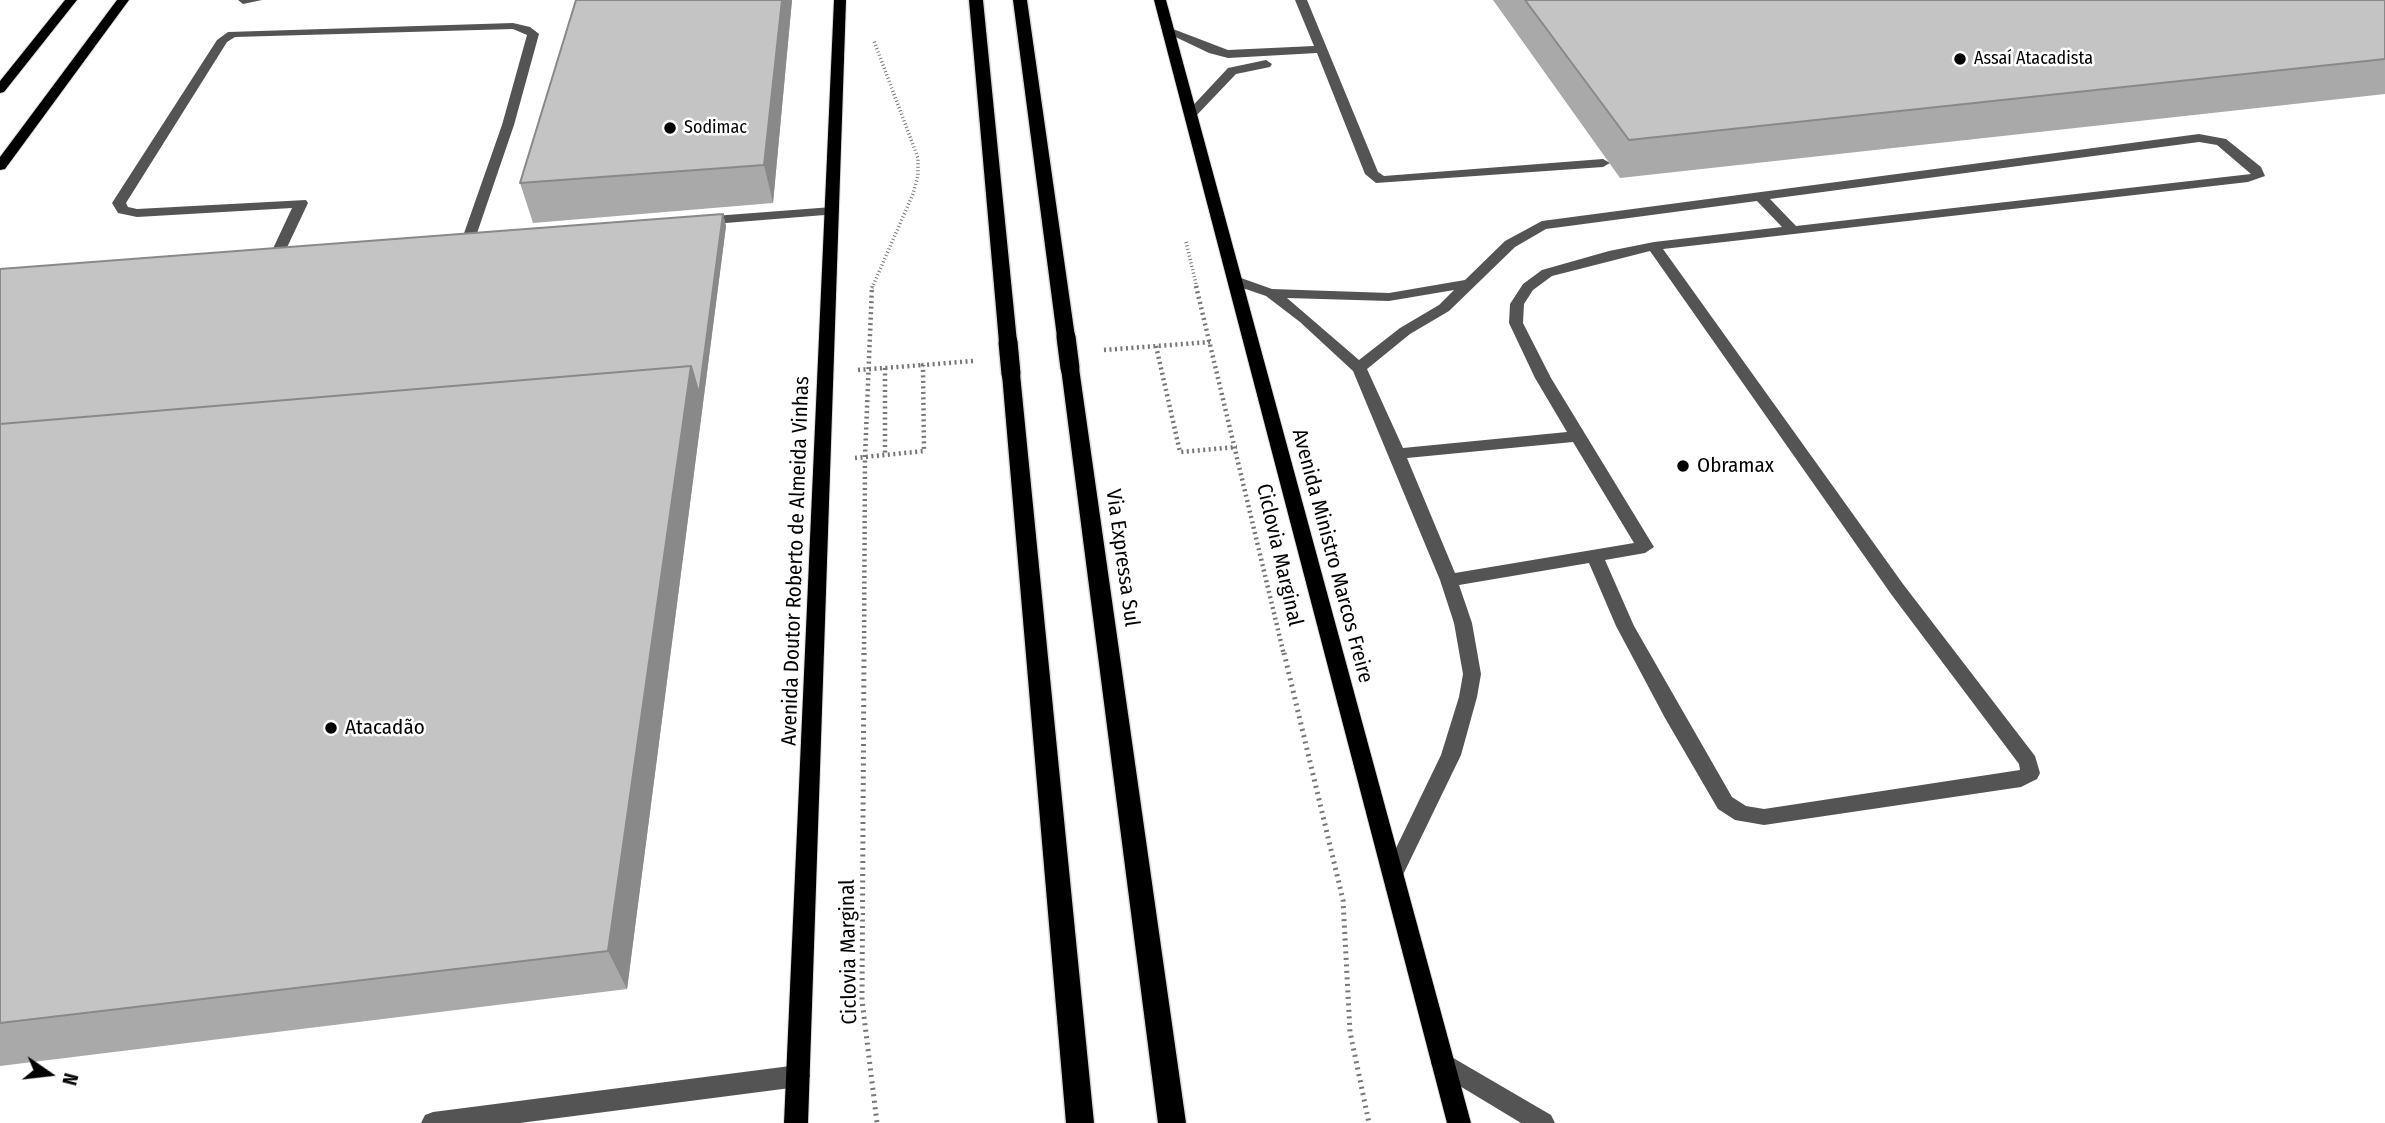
<!DOCTYPE html>
<meta charset="utf-8">
<style>
body{margin:0}
#map{position:relative;width:2385px;height:1123px;overflow:hidden;background:#fff;font-family:"Fira Sans Condensed",sans-serif}
canvas{display:block}
.north{position:absolute;left:14px;top:1039px;width:70px;height:70px;-webkit-text-stroke:5px #fff;paint-order:stroke;rotate:104deg;font-size:19px;font-weight:700;line-height:28px;text-align:center;color:#000}
.north::after{content:'';display:block;margin:auto;width:24px;height:32px;background:#000;clip-path:polygon(50% 0,100% 100%,50% 72%,0 100%)}
</style>
<div id="map">
<canvas width="2385" height="1123"></canvas>
<div class="north">N</div>
</div>
<script>
const g = document.querySelector('canvas').getContext('2d');
g.lineJoin = 'round';
function poly(rows) {
  const path = new Path2D();
  for (const r of rows) {
    path.moveTo(r[0], r[1]);
    for (let i = 2; i < r.length; i += 2) path.lineTo(r[i], r[i + 1]);
  }
  return path;
}
function trace(path, color, width, dash) {
  g.strokeStyle = color;
  g.lineWidth = width;
  g.lineCap = dash ? 'butt' : 'round';
  g.setLineDash(dash || []);
  g.stroke(path);
}
function fill(path, color) {
  g.fillStyle = color;
  g.fill(path, 'evenodd');
}
function drawText(font, color, halo, rows, align = 'center') {
  g.font = font + ' "Fira Sans Condensed",sans-serif';
  g.lineWidth = 5;
  g.setLineDash([]);
  g.textBaseline = 'middle';
  g.strokeStyle = halo;
  g.fillStyle = color;
  for (const [text, x, y, turn = 0] of rows) {
    g.save();
    g.translate(x, y);
    g.rotate((+turn || 0) * Math.PI / 180);
    g.textAlign = isNaN(turn) ? turn : align;
    if (halo) g.strokeText(text, 0, 0);
    g.fillText(text, 0, 0);
    g.restore();
  }
}
const major = poly([
 [65,0,77,0,4,92,0,93,0,81,65,0],
 [117,0,129,0,5,169,0,170,0,157,117,0],
 [834,0,846,0,808,1123,784,1123,834,0],
 [1154,0,1166,0,1471,1123,1447,1123,1154,0]
]);
const highway = poly([
 [969,0,983,0,1017,342,1008,348,999,342,969,0],
 [1013,0,1027,0,1075,337,1066,342,1057,337,1013,0],
 [1070,362,1079,368,1186,1123,1158,1123,1061,368,1070,362],
 [1011,368,1020,374,1094,1123,1066,1123,1002,374,1011,368]
]);
trace(major, '#dbdbdb', 2);
trace(highway, '#dbdbdb', 3);
trace(poly([
 [1186,242,1197,288],
 [872,288,913,194,918,176,918,158,874,41]
]), '#767676', 3.5, [1, 2.5]);
trace(poly([
 [1196,286,1284,655],
 [1156,346,1180,452,1237,447],
 [1104,350,1210,342],
 [885,368,885,454],
 [858,370,923,365],
 [855,458,924,451,923,365,973,361],
 [864,655,865,457,872,286]
]), '#767676', 4.5, [2, 3.5]);
trace(poly([
 [864,653,862,1000,877,1123],
 [1284,653,1343,900,1350,1032,1369,1123]
]), '#767676', 5, [2, 4.5]);
fill(poly([
 [238,0,262,0,243,4,238,0],
 [1295,0,1307,0,1378,172,1384,176,1603,159,1610,163,1603,167,1376,183,1365,174,1317,53,1228,58,1209,53,1163,31,1173,29,1228,50,1314,46,1295,0],
 [513,23,530,27,539,34,514,125,474,242,469,243,462,239,502,125,527,35,513,29,235,37,227,42,126,203,128,207,137,209,306,200,308,203,282,258,272,258,270,255,292,208,137,217,118,213,112,203,217,40,228,32,513,23],
 [1266,60,1272,64,1270,67,1236,74,1195,117,1191,118,1185,114,1228,68,1266,60],
 [2199,134,2226,139,2261,167,2265,176,2248,182,1663,249,1903,584,2035,756,2040,773,2037,779,2021,787,1764,825,1735,820,1718,809,1665,718,1616,626,1589,563,1459,585,1472,623,1481,674,1477,697,1461,755,1400,881,1393,884,1386,881,1383,875,1441,755,1459,697,1463,674,1454,623,1440,580,1353,371,1300,322,1266,296,1231,284,1229,281,1231,278,1241,278,1272,289,1389,293,1465,280,1505,241,1542,221,2199,134],
 [2199,142,2217,145,2251,174,1796,226,1770,199,2199,142],
 [1757,201,1782,227,1654,242,1609,251,1542,270,1523,284,1510,304,1509,323,1535,378,1567,432,1403,448,1367,369,1410,334,1449,311,1515,247,1546,229,1757,201],
 [1650,251,1891,594,2019,764,2020,770,1764,809,1746,806,1732,797,1634,626,1605,560,1645,553,1654,547,1551,378,1523,323,1524,304,1533,290,1552,276,1650,251],
 [1454,290,1439,305,1400,328,1359,360,1287,298,1389,301,1454,290],
 [1573,442,1634,543,1455,573,1407,458,1573,442],
 [832,207,839,211,837,214,701,225,694,221,701,217,832,207],
 [1443,1052,1551,1115,1555,1123,1521,1123,1435,1071,1431,1063,1435,1055,1443,1052],
 [798,1065,806,1068,810,1076,806,1084,798,1087,520,1123,421,1123,425,1115,433,1112,798,1065]
]), '#545454');
fill(major, '#000');
fill(highway, '#000');
const highwayBridge = poly([
 [1066,337,1070,368],
 [1008,342,1011,374]
]);
trace(highwayBridge, '#dbdbdb', 22, []);
trace(highwayBridge, '#000', 19);
fill(poly([
 [792,0,773,203,533,223,520,183],
 [1493,0,2385,0,2385,94,1620,178],
 [723,214,726,226,627,989,0,1066,0,269]
]), '#a9a9a9');
fill(poly([
 [782,0,792,0,773,203,764,165],
 [723,214,726,226,627,989,608,951,691,366]
]), '#898989');
const building = poly([
 [576,0,782,0,764,165,520,183,576,0],
 [1525,0,2385,0,2385,59,1629,140,1525,0],
 [723,214,699,394,691,366,0,424,0,269,723,214],
 [691,366,608,951,0,1023,0,424,691,366]
]);
fill(building, '#c4c4c4');
trace(building, '#898989', 2);
for (const [x, y, r, color] of [
 [1960,59,7,"#000"],
 [670,128,7,"#000"],
 [1683,466,7,"#000"],
 [331,728,7,"#000"]
]) {
  const dot = new Path2D();
  dot.arc(x, y, r, 0, 2 * Math.PI);
  g.fillStyle = color;
  g.fill(dot);
  trace(dot, '#fff', 2.5);
}
drawText('18px', '#000', '#fff', [
 ["Assaí Atacadista",1974,59],
 ["Sodimac",684,128]
], 'left');
drawText('21px', '#000', '#fff', [
 ["Obramax",1697,466],
 ["Atacadão",345,728]
], 'left');
drawText('21px', '#000', '#fff', [
 ["Ciclovia Marginal",1279,555,77],
 ["Avenida Ministro Marcos Freire",1332,556,75],
 ["Via Expressa Sul",1122,558,82],
 ["Avenida Doutor Roberto de Almeida Vinhas",796,561,-88],
 ["Ciclovia Marginal",849,952,-91]
]);
</script>
